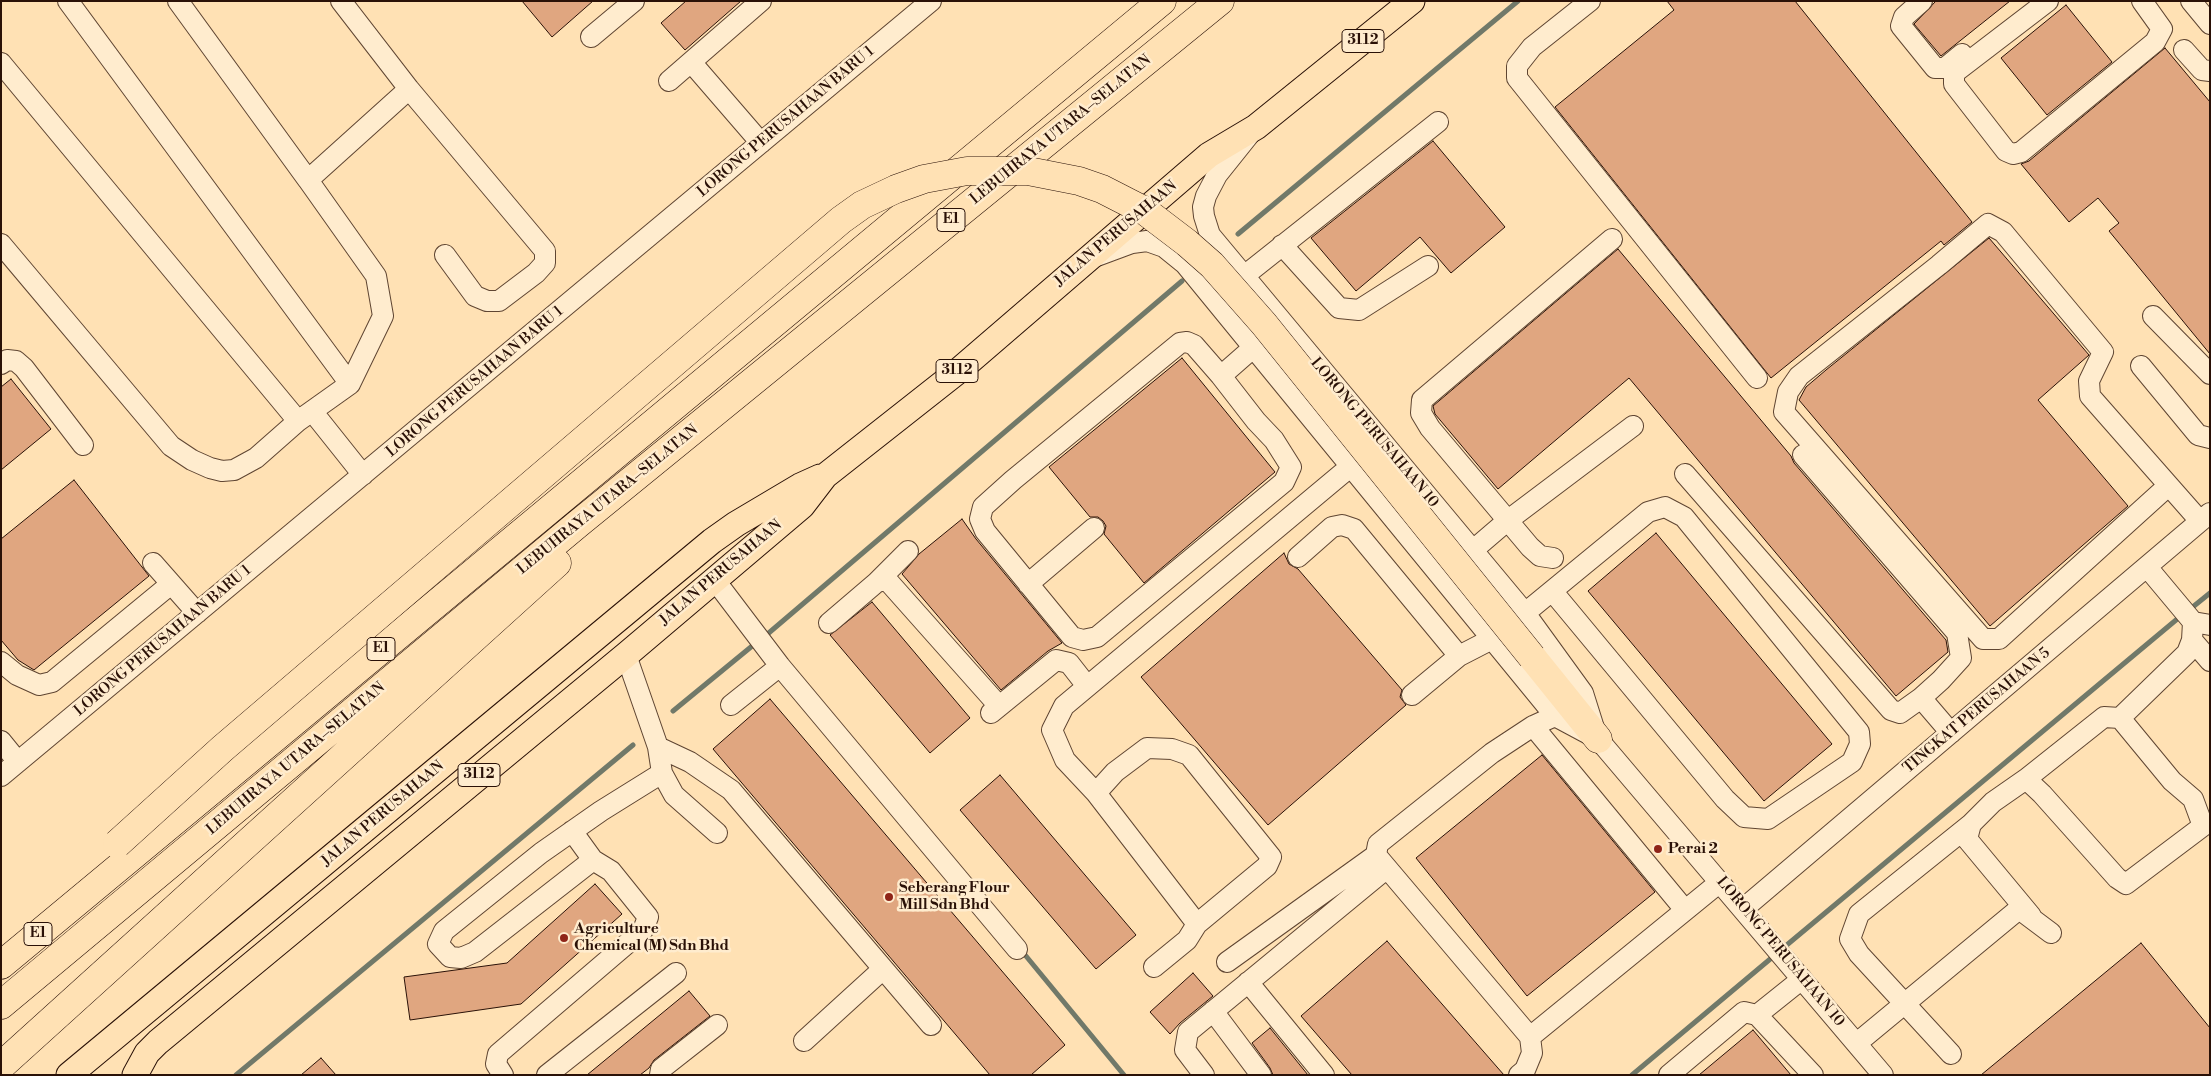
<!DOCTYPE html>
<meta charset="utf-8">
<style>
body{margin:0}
#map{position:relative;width:2211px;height:1076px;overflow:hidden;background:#ffe1b4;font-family:"Libre Bodoni",serif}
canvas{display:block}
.frame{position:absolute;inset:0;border:2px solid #2a1107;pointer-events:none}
</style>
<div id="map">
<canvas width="2211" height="1076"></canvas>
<div class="frame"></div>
</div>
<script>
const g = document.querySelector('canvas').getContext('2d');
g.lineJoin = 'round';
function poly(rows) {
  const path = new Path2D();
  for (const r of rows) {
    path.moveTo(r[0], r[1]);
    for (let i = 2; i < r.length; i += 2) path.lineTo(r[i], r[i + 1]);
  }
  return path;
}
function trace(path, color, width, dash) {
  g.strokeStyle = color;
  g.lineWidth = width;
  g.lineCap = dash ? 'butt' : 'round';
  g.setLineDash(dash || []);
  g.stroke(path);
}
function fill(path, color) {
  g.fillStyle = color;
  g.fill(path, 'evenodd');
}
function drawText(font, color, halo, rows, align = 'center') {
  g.font = font + ' "Libre Bodoni",serif';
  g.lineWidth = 5;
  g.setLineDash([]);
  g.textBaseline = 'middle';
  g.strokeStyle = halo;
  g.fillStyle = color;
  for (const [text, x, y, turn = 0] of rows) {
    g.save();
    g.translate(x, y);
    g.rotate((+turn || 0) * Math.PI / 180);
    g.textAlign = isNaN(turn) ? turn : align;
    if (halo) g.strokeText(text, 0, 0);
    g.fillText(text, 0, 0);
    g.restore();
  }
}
trace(poly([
 [1238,234,1518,1],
 [2189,610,2210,593],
 [764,637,1182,281],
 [673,711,757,642],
 [1782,949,2182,615],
 [1021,950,1124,1075],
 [236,1075,633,745],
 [1632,1075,1775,955]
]), '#717969', 5);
const building = poly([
 [522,1,593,1,552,37,522,1],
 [686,1,741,1,685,50,661,23,686,1],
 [1667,1,1795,1,1972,222,1944,245,1941,241,1771,378,1555,107,1674,10,1667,1],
 [1936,1,2010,1,1941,56,1914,24,1936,1],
 [2066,5,2112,62,2047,115,2001,58,2066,5],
 [2165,48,2210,102,2210,354,2109,231,2119,223,2098,198,2069,222,2021,164,2029,161,2165,48],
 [1433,141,1505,227,1451,273,1420,237,1356,291,1311,238,1433,141],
 [1989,238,2089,355,2038,400,2128,506,1990,626,1799,400,1806,387,1826,370,1989,238],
 [1618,249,1791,456,1794,463,1946,640,1948,652,1896,696,1629,378,1498,489,1435,414,1433,406,1618,249],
 [1182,358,1275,472,1144,583,1104,534,1106,526,1103,521,1098,517,1090,517,1049,467,1182,358],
 [11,379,51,429,1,470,1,387,11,379],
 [74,480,149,576,34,670,18,660,1,640,1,539,74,480],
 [962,519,976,539,1062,643,1048,651,1001,690,902,574,919,554,962,519],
 [1656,533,1832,744,1764,801,1588,591,1656,533],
 [1284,553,1289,564,1298,569,1402,690,1400,697,1406,705,1268,825,1141,677,1284,553],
 [872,602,970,718,930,753,830,635,872,602],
 [770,699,1065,1045,1031,1075,990,1075,713,749,770,699],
 [1542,755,1655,892,1527,996,1416,858,1542,755],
 [1000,775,1136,935,1096,969,960,810,1000,775],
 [595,884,622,914,521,1004,410,1020,404,977,507,963,595,884],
 [1387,941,1504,1075,1352,1075,1301,1016,1387,941],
 [2141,943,2210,1028,2210,1075,1981,1075,2141,943],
 [1193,973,1213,996,1180,1023,1170,1034,1150,1012,1193,973],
 [689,991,710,1016,654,1060,649,1068,640,1075,587,1075,689,991],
 [1270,1028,1308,1075,1273,1075,1270,1068,1252,1043,1270,1028],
 [1753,1030,1791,1075,1699,1075,1753,1030],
 [321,1058,336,1075,301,1075,321,1058]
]);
fill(building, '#e0a680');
trace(building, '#2a1107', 1);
const minor = poly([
 [68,1,350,384],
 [178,1,308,180],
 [341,1,409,89,545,251,545,263,536,273,499,301,487,301,475,296,445,255],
 [1590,1,1532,47,1517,66,1517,78,1757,378],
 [1922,1,1904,17,1901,26,1935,68,1945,68,1962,54],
 [2048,1,1954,73,1954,84,2006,151,2013,154,2021,152,2155,42,2162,29,2142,1],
 [2191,1,2210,24],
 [591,37,634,1],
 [2184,50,2202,70,2210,71],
 [691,62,761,143],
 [1,63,298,421],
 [669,81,761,1],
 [1249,135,1217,175,1206,196,1203,207,1204,216,1210,235,1525,613,1583,693,1594,728],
 [1,244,171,446,192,460,210,468,222,471,234,470,256,458,298,421,350,384,383,316,376,276,308,180,409,89],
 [1282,245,1339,308,1359,310,1428,266],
 [1097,256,1132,243,1147,241,1164,247,1185,264,1555,716,1598,739,1883,1075],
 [1244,276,1438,122],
 [2153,316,2210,374],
 [1,364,7,360,16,361,24,368,83,445],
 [2141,366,2198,435,2210,438],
 [1221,376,1256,421,1274,440,1291,467,1284,482,1097,637,1083,640,1072,637,985,531,980,519,983,507,1013,480,1180,343,1187,342,1194,345,1221,376,1254,347],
 [312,411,363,475],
 [1803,455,1957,633,1961,658,1941,680,1921,698,1951,733],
 [1685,474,1891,710,1900,713,1921,698],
 [2168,486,1999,639,1983,639,1784,412,1788,392,1799,376,1939,265,1988,224,2003,232,2103,352,2089,381,2090,396,2200,521],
 [1472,551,1507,521,1633,426],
 [1298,557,1332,527,1342,525,1354,529,1459,656],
 [1553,558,1540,556,1530,547,1430,428,1421,413,1422,400,1612,239],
 [153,563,197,613],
 [2147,567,2193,622,2210,625],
 [714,579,780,666,1017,949],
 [877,582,908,551],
 [1028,584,1094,528],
 [1525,613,1648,512,1665,507,1684,517,1859,732,1860,744,1852,762,1768,819,1744,817,1725,799,1553,592],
 [829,623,877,582,887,580,999,706],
 [2192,640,2210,661],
 [1,662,17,675,39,685,52,682,171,584],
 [1412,695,1459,656,1492,639],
 [731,705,780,666],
 [991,713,1056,660,1069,663,1087,686],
 [2120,718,2187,653,2192,640,2193,622],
 [1533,726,1685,910],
 [1,741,18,762],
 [658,747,690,762,731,790,931,1025],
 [662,773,674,795,717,833],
 [1,776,931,1],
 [2026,779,2042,794,2117,878,2126,884,2203,826,2193,799,2172,781,2120,718,2104,717,2026,779,1993,802,1971,824,1967,839,2031,916],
 [1096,793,1197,924,1187,940,1154,967],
 [593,860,475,952,461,958,450,957,438,944,444,931,541,853,601,811,662,773,658,747,626,655],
 [1743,909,2210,513],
 [1197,924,1267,866,1271,857,1189,755,1172,749,1147,748,1115,772,1096,793,1065,760,1052,730,1064,706,1350,467],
 [1227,962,1376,855],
 [1248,982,1324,1075],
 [1213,1011,1261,1075],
 [1757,1015,1813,1075],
 [1530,1037,1720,882],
 [804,1041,883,969],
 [1857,1043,2019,909,2051,933],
 [1951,1054,1859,954,1850,939,1859,914,1971,824],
 [503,1075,496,1064,498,1054,643,930,648,917,611,871,593,860,572,831],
 [547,1075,676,973],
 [660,1075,661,1069,717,1025],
 [1204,1075,1185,1050,1188,1032,1387,868],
 [1519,1075,1525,1070,1532,1053,1530,1037,1376,855,1378,844,1492,753,1533,726,1555,716],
 [1669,1075,1744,1012,1757,1015,1802,979]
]);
const major = poly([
 [69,1075,712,541,736,524,800,486,820,477],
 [135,1075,147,1053,158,1042,626,655,802,506,825,476,957,372,1209,155,1256,127,1412,1]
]);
const highway = poly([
 [1532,657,1598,739],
 [1,965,1162,1],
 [1,1005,579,523,1220,1],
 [1,1066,557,563]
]);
trace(minor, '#5f4532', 22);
trace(major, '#2a1107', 27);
trace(highway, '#2a1107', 29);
trace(minor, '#ffecce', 20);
trace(major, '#ffe1b4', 25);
trace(highway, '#ffe1b4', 28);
const highwayBridge = poly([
 [117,844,223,748,841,220,862,205,896,189,924,179,967,171,1028,171,1079,181,1102,189,1145,211,1187,243,1212,265,1264,324,1532,657]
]);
trace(highwayBridge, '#2a1107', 29, []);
trace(highwayBridge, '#ffe1b4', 28);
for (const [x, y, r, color] of [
 [1658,849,5,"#8f2418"],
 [889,897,5,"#8f2418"],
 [564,938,5,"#8f2418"]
]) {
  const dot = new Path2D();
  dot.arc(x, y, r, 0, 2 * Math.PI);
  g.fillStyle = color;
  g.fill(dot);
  trace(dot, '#ffecce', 2);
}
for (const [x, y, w] of [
 [1363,41,42],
 [951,220,28],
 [957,371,42],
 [381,649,28],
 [479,775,42],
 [38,934,28]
]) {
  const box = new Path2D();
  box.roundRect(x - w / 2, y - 11.5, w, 23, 4);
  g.fillStyle = '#ffecce';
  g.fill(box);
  trace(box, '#2a1107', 1);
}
drawText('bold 14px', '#2a1107', null, [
 ["3112",1363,41],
 ["E1",951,220],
 ["3112",957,371],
 ["E1",381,649],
 ["3112",479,775],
 ["E1",38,934]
]);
drawText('15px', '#2a1107', '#ffecce', [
 ["LORONG PERUSAHAAN BARU 1",786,122,-40],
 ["LEBUHRAYA UTARA–SELATAN",1061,130,-39],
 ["JALAN PERUSAHAAN",1116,234,-40],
 ["LORONG PERUSAHAAN BARU 1",475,382,-40],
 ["LORONG PERUSAHAAN 10",1374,433,50],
 ["LEBUHRAYA UTARA–SELATAN",608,500,-39],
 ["JALAN PERUSAHAAN",721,573,-40],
 ["LORONG PERUSAHAAN BARU 1",163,641,-40],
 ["TINGKAT PERUSAHAAN 5",1977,711,-40],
 ["LEBUHRAYA UTARA–SELATAN",296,759,-40],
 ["JALAN PERUSAHAAN",383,814,-40],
 ["LORONG PERUSAHAAN 10",1780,952,50]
]);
drawText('bold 15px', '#2a1107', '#ffecce', [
 ["Perai 2",1668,849],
 ["Seberang Flour",899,888],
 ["Mill Sdn Bhd",899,905],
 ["Agriculture",574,929],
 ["Chemical (M) Sdn Bhd",574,946]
], 'left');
</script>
